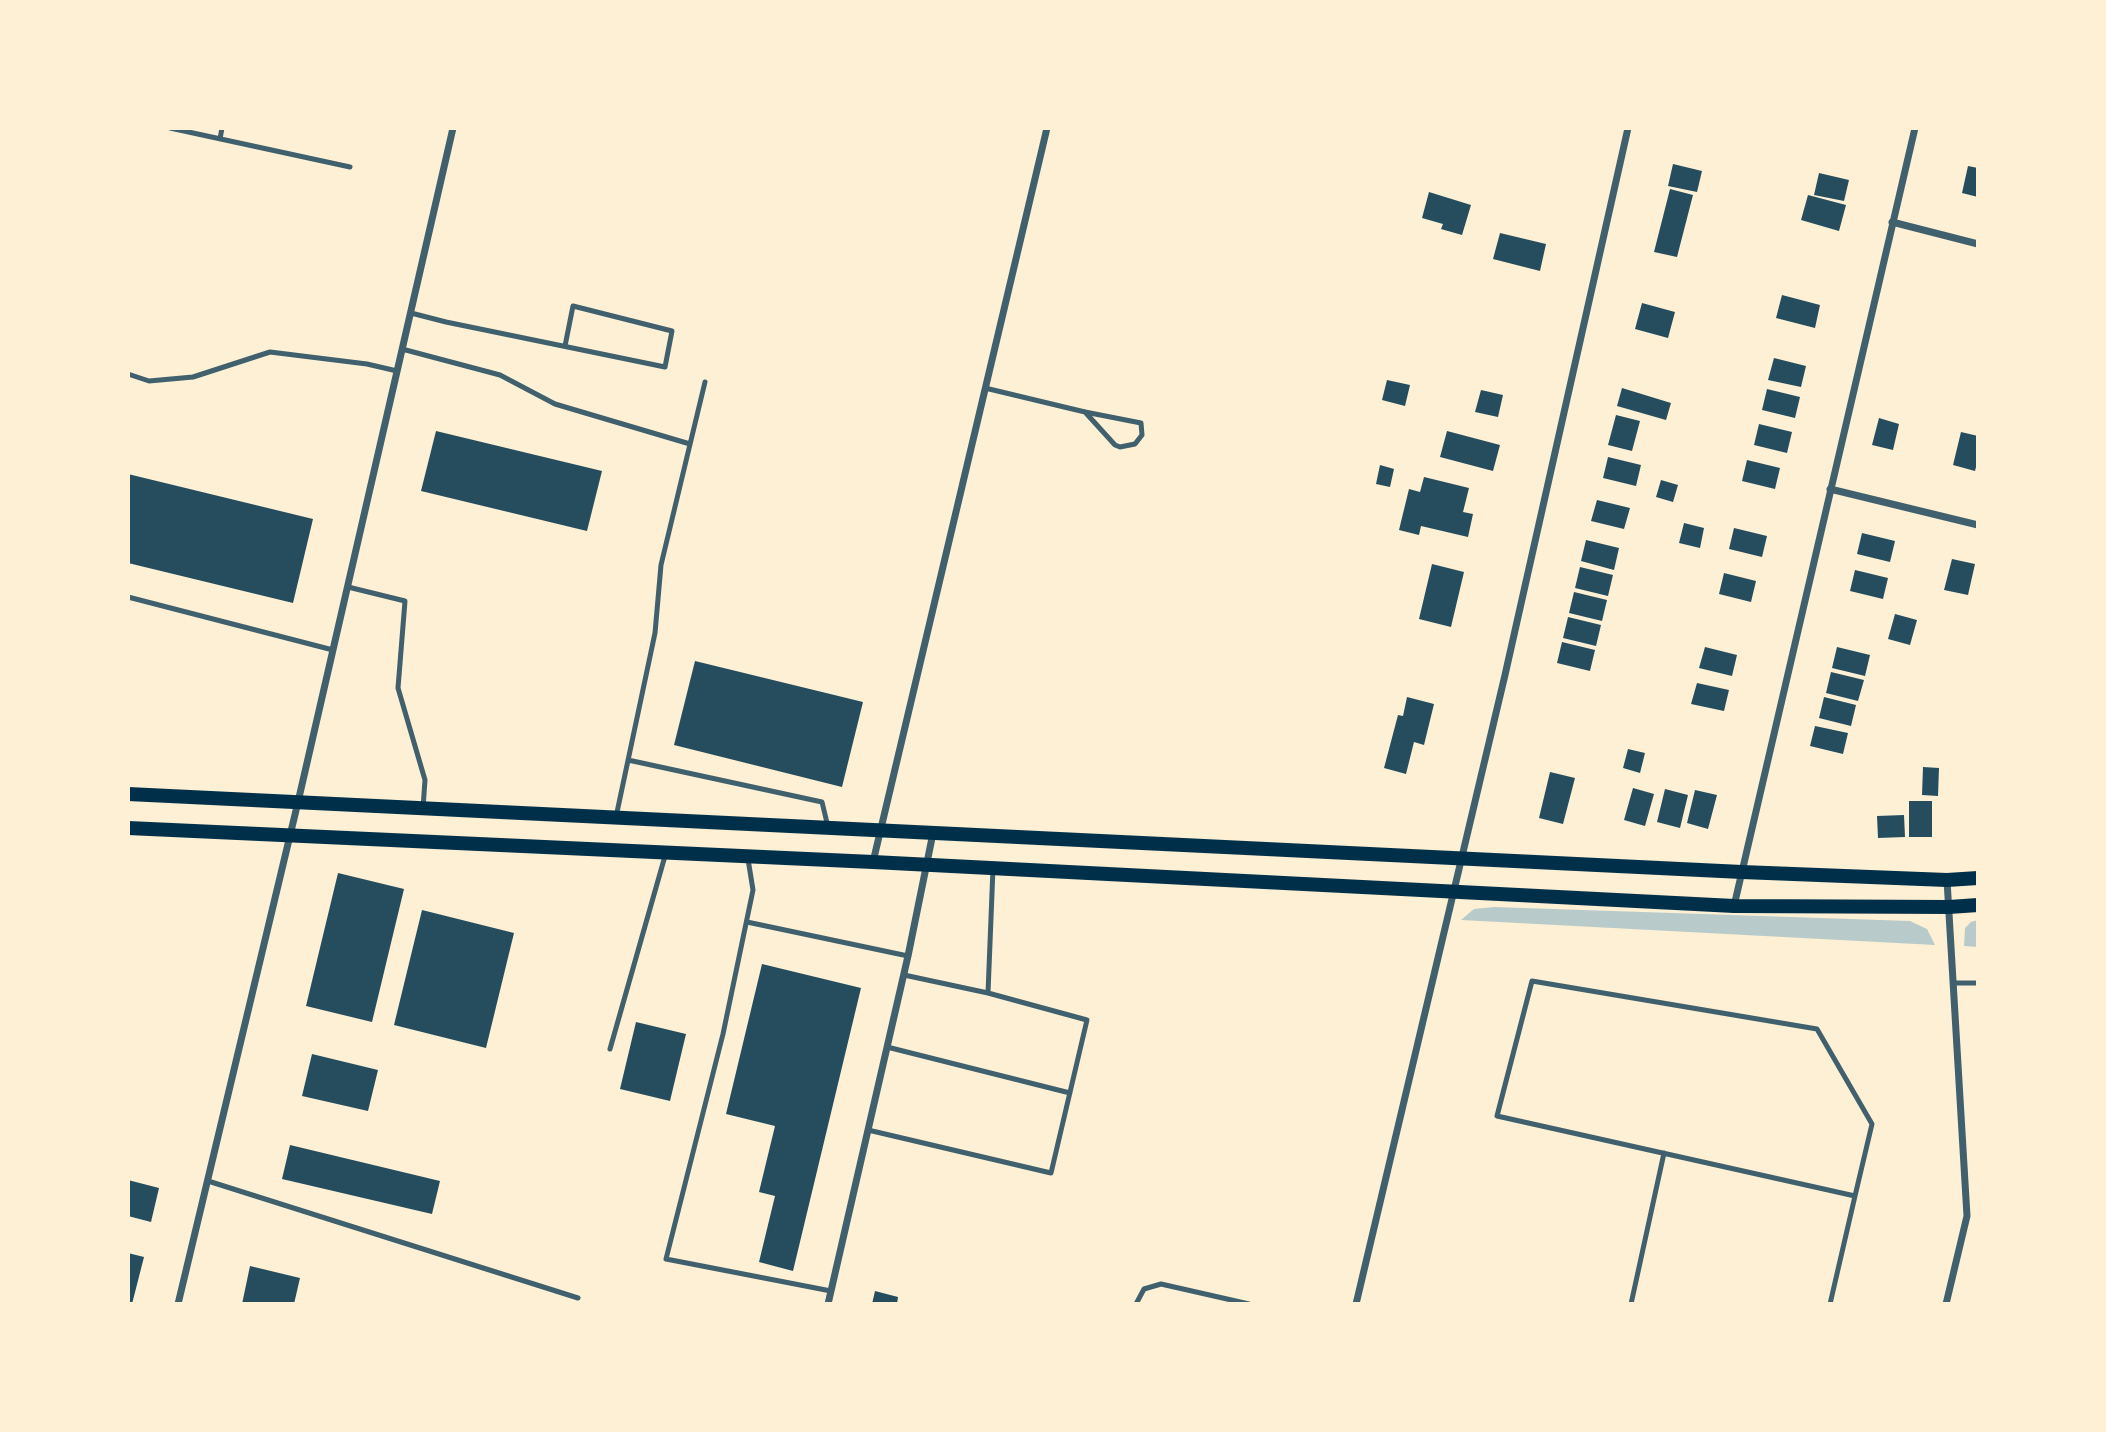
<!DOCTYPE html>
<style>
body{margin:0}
#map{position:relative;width:2106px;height:1432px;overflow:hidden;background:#fdf0d5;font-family:Montserrat,sans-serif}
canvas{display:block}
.frame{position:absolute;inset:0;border:130px solid #fdf0d5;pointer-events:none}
</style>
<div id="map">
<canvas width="2106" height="1432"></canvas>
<div class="frame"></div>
</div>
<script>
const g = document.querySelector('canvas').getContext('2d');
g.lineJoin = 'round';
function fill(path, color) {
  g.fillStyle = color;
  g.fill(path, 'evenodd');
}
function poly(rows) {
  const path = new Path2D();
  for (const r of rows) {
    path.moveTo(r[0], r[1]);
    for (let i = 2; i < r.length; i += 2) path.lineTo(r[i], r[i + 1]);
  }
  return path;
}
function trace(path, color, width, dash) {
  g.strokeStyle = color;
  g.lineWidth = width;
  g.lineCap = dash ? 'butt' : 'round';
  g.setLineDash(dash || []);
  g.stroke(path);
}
fill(poly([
 [1494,907,1910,921,1927,929,1935,945,1461,920,1474,909],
 [1978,920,1978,947,1964,946,1965,928,1971,922]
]), '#b9caca');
fill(poly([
 [1673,164,1702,171,1697,192,1668,186],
 [1968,166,1978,168,1978,197,1962,193],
 [1819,173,1849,180,1844,201,1814,195],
 [1670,189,1693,195,1677,257,1654,252],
 [1429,192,1471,205,1462,235,1441,229,1443,224,1422,218],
 [1808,195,1846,205,1839,231,1801,220],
 [1500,233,1546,244,1540,271,1493,259],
 [1782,295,1820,305,1815,328,1776,318],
 [1642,303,1675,312,1668,338,1635,329],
 [1774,358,1806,366,1801,387,1768,380],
 [1387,380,1410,385,1405,406,1382,400],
 [1622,388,1671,403,1666,420,1617,406],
 [1767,389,1800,397,1795,418,1762,410],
 [1481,390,1503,395,1498,417,1475,412],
 [1616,415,1640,421,1632,451,1608,445],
 [1879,418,1899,424,1893,450,1872,445],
 [1759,424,1792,432,1787,453,1754,445],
 [436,431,602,471,587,531,421,491],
 [1447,431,1500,445,1493,471,1440,457],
 [1961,432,1978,436,1978,459,1975,471,1953,465],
 [1608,457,1641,465,1636,486,1603,478],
 [1747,460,1780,468,1775,489,1742,481],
 [1380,465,1394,469,1390,487,1376,484],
 [128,474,313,519,293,603,128,563],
 [1424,477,1469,488,1463,512,1473,514,1468,537,1421,526,1419,535,1399,530,1409,489,1420,492],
 [1661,480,1678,485,1673,502,1656,497],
 [1597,500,1630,508,1624,529,1591,521],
 [1684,523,1704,528,1700,548,1679,543],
 [1734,528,1767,536,1762,557,1729,549],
 [1862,533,1895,541,1890,562,1857,554],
 [1586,540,1619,548,1614,570,1581,561],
 [1952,559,1975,564,1968,595,1944,590],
 [1432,564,1464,572,1451,627,1419,619],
 [1580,567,1613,575,1608,596,1575,588],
 [1855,570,1888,578,1883,599,1850,591],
 [1724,573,1756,581,1751,602,1719,594],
 [1574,592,1607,600,1602,621,1569,613],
 [1895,614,1917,620,1910,645,1888,639],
 [1568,617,1601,625,1596,646,1563,638],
 [1562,642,1595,650,1590,671,1557,663],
 [1705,647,1737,655,1732,676,1699,668],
 [1837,647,1870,655,1865,676,1832,668],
 [695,661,863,702,842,787,674,745],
 [1831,672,1864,680,1858,701,1826,693],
 [1697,683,1729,690,1724,711,1691,704],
 [1407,697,1434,704,1424,745,1414,742,1406,774,1384,768,1398,715,1403,716],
 [1824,697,1856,705,1851,726,1819,718],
 [1815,726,1848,733,1843,754,1810,746],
 [1628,749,1645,753,1640,773,1623,768],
 [1923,767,1939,768,1938,796,1922,795],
 [1550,772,1575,778,1563,824,1539,818],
 [1633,788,1654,794,1645,826,1624,820],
 [1665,789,1688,795,1680,828,1657,822],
 [1695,790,1717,795,1708,829,1687,823],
 [1909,801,1932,801,1932,837,1909,837],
 [1904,815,1905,837,1878,838,1877,816],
 [338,873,404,889,372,1022,306,1006],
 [422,910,514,933,486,1048,394,1025],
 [762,964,861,988,793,1271,759,1262,775,1196,759,1192,775,1126,726,1114],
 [636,1022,686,1034,670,1101,620,1089],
 [312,1054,378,1070,368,1111,302,1096],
 [290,1145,440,1181,432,1214,282,1179],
 [128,1180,159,1188,151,1222,128,1216],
 [128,1253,144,1257,132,1304,128,1304],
 [250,1266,300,1278,294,1304,242,1304],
 [875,1291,898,1297,897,1304,872,1304]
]), '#264d5e');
trace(poly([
 [170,128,350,167],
 [220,139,222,128],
 [411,313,446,322,665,367,672,331,573,306,565,346],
 [402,349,500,375,555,404,690,444],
 [128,374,149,381,193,377,270,352,367,364,397,371],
 [985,388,1085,412,1141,423,1142,435,1135,444,1120,447,1115,445,1085,412],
 [348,587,405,601,398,688,425,780,423,808],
 [128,597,333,650],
 [628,760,822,802,828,827],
 [616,817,655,633,661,565,705,382],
 [748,859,753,890,723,1034,666,1259,831,1291],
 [747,922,908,956],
 [904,975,988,993,993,868],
 [1953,983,1978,983],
 [887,1047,1070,1093],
 [610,1049,665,856],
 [868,1130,1051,1173,1087,1020,988,993],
 [208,1181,578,1298],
 [1136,1304,1144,1289,1161,1284,1249,1304],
 [1631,1304,1664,1153],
 [1830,1304,1855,1196,1872,1124,1817,1029,1532,981,1497,1116,1855,1196]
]), '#3f606c', 5);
trace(poly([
 [1892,222,1978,244],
 [1830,489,1978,525],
 [873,862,1047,128],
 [1734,906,1915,128],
 [178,1304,298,802,453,128],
 [828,1304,908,956,933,833],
 [1356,1304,1505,675,1628,128],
 [1946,1304,1967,1216,1947,880]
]), '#3f606c', 7);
trace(poly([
 [128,794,1742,872,1947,880,1978,878],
 [128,828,873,862,1734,906,1949,907,1978,905]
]), '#003049', 14);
</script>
